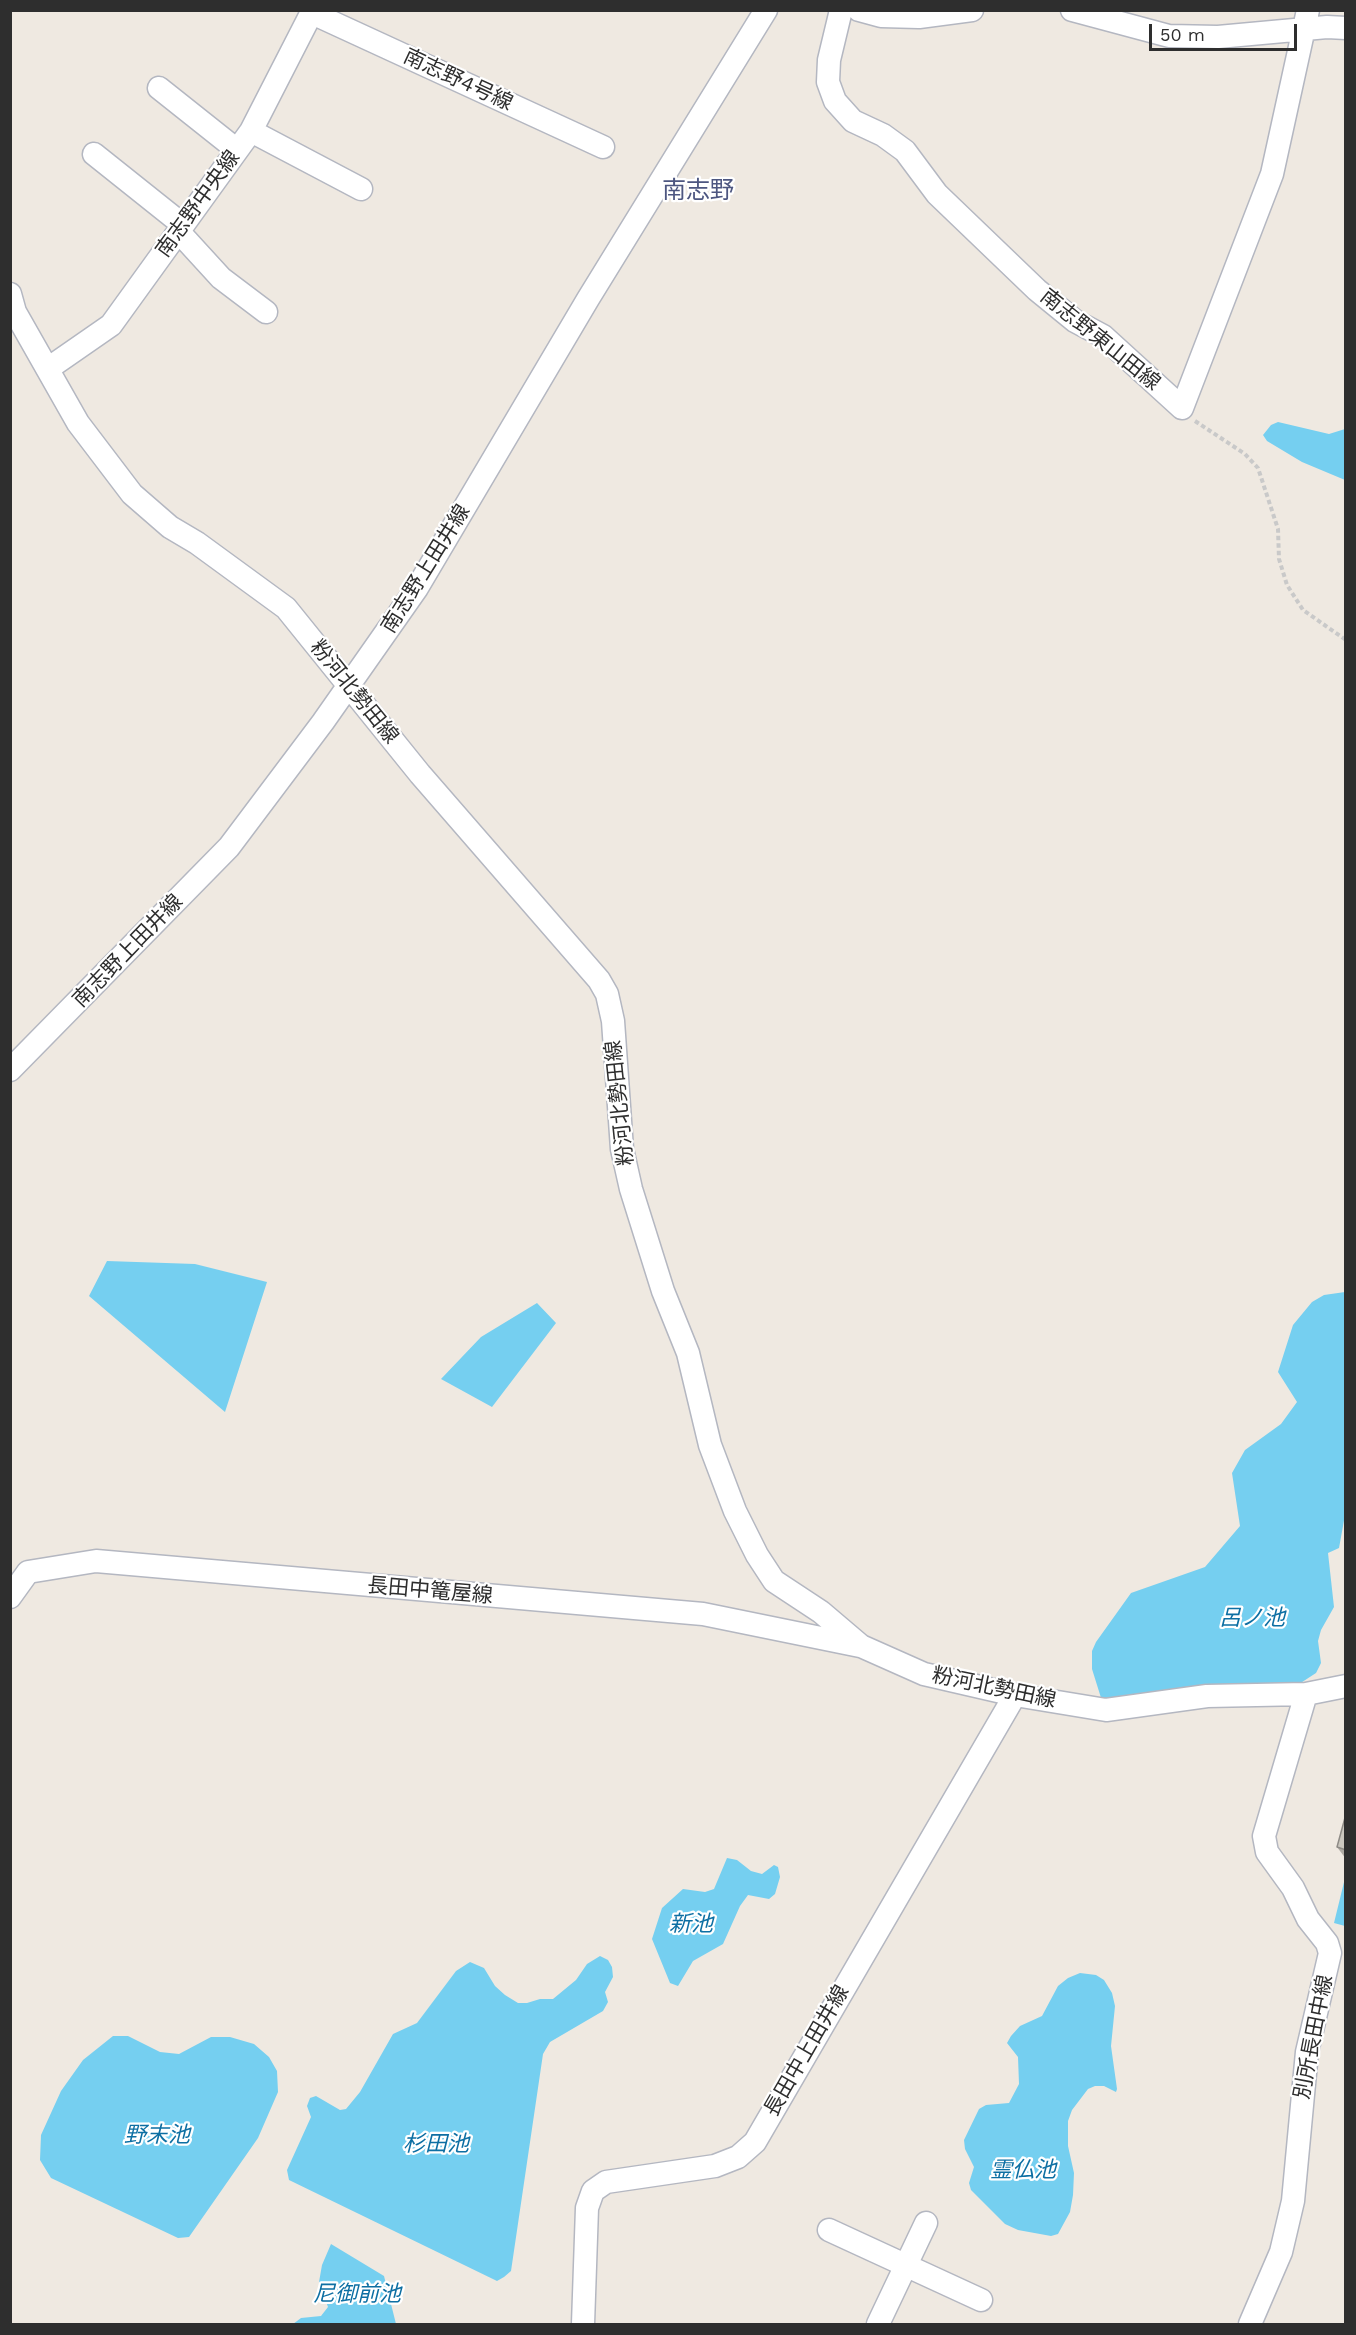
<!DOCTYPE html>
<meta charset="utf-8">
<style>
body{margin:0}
#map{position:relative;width:1356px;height:2335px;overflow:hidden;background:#efe9e1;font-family:"Work Sans",sans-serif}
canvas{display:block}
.frame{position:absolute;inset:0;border:12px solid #2e2e2e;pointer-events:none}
.scale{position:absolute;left:1149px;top:24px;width:148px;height:27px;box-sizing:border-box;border:3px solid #2e2e2e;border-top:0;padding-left:8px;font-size:18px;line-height:21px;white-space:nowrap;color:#2e2e2e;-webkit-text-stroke:4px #fff;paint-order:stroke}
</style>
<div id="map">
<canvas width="1356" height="2335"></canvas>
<div class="frame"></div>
<div class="scale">50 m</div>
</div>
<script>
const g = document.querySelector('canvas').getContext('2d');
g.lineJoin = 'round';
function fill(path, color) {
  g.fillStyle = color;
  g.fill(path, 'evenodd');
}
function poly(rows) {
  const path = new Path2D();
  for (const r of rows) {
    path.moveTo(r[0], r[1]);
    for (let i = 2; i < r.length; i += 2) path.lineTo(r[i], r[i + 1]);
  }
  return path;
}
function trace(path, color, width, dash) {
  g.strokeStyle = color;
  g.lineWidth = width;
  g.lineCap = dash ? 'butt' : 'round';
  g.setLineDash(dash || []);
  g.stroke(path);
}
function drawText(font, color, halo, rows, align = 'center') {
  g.font = font + ' "Work Sans","Noto Sans JP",sans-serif';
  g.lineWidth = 4.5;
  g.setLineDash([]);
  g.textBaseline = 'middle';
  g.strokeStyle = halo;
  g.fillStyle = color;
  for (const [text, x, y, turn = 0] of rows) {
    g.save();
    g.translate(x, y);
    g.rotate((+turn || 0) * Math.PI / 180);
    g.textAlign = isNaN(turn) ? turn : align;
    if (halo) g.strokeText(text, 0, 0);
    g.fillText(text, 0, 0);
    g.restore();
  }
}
fill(poly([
 [1278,422,1329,434,1345,429,1345,480,1302,462,1267,441,1263,435,1271,425],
 [107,1261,195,1264,267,1282,225,1412,89,1296],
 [1345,1292,1345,1515,1339,1548,1328,1553,1334,1607,1321,1630,1318,1641,1321,1663,1316,1673,1296,1686,1102,1701,1092,1669,1092,1651,1096,1642,1131,1593,1205,1567,1240,1526,1232,1473,1245,1450,1281,1424,1297,1402,1278,1372,1293,1325,1312,1302,1324,1295],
 [537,1303,556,1323,492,1407,441,1379,481,1337],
 [727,1858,737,1860,751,1871,762,1874,774,1865,778,1867,780,1877,775,1894,769,1899,748,1895,740,1906,723,1944,693,1961,678,1986,670,1983,652,1939,662,1908,683,1889,705,1892,714,1889],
 [1345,1878,1346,1878,1345,1926,1334,1923],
 [600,1956,608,1960,612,1967,613,1977,605,1992,608,2002,603,2011,550,2042,543,2054,511,2271,504,2277,497,2281,289,2180,287,2170,311,2117,307,2106,310,2098,316,2096,340,2110,346,2109,360,2092,393,2034,417,2023,456,1971,470,1962,484,1968,495,1986,505,1995,518,2003,527,2003,540,1999,553,1999,576,1980,587,1964],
 [1080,1973,1096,1975,1104,1980,1112,1993,1115,2006,1111,2046,1117,2089,1116,2092,1104,2086,1095,2086,1088,2089,1072,2110,1068,2121,1068,2146,1074,2173,1073,2195,1070,2212,1058,2234,1051,2236,1018,2230,1005,2224,971,2190,969,2183,974,2167,965,2149,964,2140,979,2109,986,2105,1009,2103,1019,2084,1018,2057,1007,2043,1011,2036,1020,2026,1042,2016,1058,1986,1068,1978],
 [113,2036,128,2036,160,2052,179,2054,211,2037,230,2037,254,2044,269,2057,277,2071,278,2092,258,2138,189,2237,178,2238,51,2178,40,2160,41,2135,61,2091,83,2060],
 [331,2244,384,2276,396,2324,293,2324,301,2318,321,2316,328,2307,319,2282,322,2265]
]), '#75cff0');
const minor = poly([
 [841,10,829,60,828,82,835,101,853,121,883,135,905,151,937,194,1037,290,1075,321,1103,336,1182,408,1272,174,1308,10],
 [859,10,881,16,919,17,972,10],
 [1072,10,1169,36,1218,37,1327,27,1346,28],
 [312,13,603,147],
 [159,88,237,150],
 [251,131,361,189],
 [94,154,183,225],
 [178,231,221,278,266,312],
 [10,294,15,312,78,423,132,494,170,527,197,543,286,608,420,774,599,980,607,994,613,1021,622,1149,631,1189,663,1291,688,1353,710,1445,735,1511,757,1555,774,1581,821,1612,861,1646,924,1674,1015,1695,1106,1710,1207,1696,1306,1694,1346,1686],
 [49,368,111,325,251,131,313,10],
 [10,1070,229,847,323,722,417,588,588,299,766,10],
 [10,1597,28,1572,96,1561,703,1614,860,1646],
 [829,2230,981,2300],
 [583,2324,587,2208,593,2191,606,2182,715,2166,738,2157,755,2142,1015,1695],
 [878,2324,926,2223],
 [1250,2324,1281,2252,1293,2201,1307,2052,1330,1953,1327,1943,1308,1919,1293,1888,1267,1852,1264,1836,1306,1694]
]);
trace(minor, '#b4b7c1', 25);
trace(poly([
 [1195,421,1245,454,1258,468,1278,529,1279,559,1287,585,1303,610,1346,640]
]), '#c9c9c9', 4, [4.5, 3]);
trace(minor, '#fff', 22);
fill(poly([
 [1346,1814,1346,1859,1337,1847]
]), '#afaba4');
const building = poly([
 [1346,1814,1346,1850,1337,1847,1346,1814]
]);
fill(building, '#cbc7bf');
trace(building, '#8e8b86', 1.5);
drawText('21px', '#2e2e2e', '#fff', [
 ["南志野4号線",458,80,25],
 ["南志野中央線",198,204,-54],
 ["南志野東山田線",1100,340,39],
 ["南志野上田井線",426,569,-58],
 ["粉河北勢田線",354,692,51],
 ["南志野上田井線",128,951,-46],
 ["粉河北勢田線",620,1103,-96],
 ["長田中篭屋線",430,1591,5],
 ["粉河北勢田線",994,1688,12],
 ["別所長田中線",1314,2037,-79],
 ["長田中上田井線",807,2051,-60]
]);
drawText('italic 22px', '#0d6fa3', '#fff', [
 ["呂ノ池",1252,1619],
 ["新池",691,1925],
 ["野末池",157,2136],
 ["杉田池",436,2145],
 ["霊仏池",1023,2171],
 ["尼御前池",357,2295]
]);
drawText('24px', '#4d5680', '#fff', [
 ["南志野",698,191]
]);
</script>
